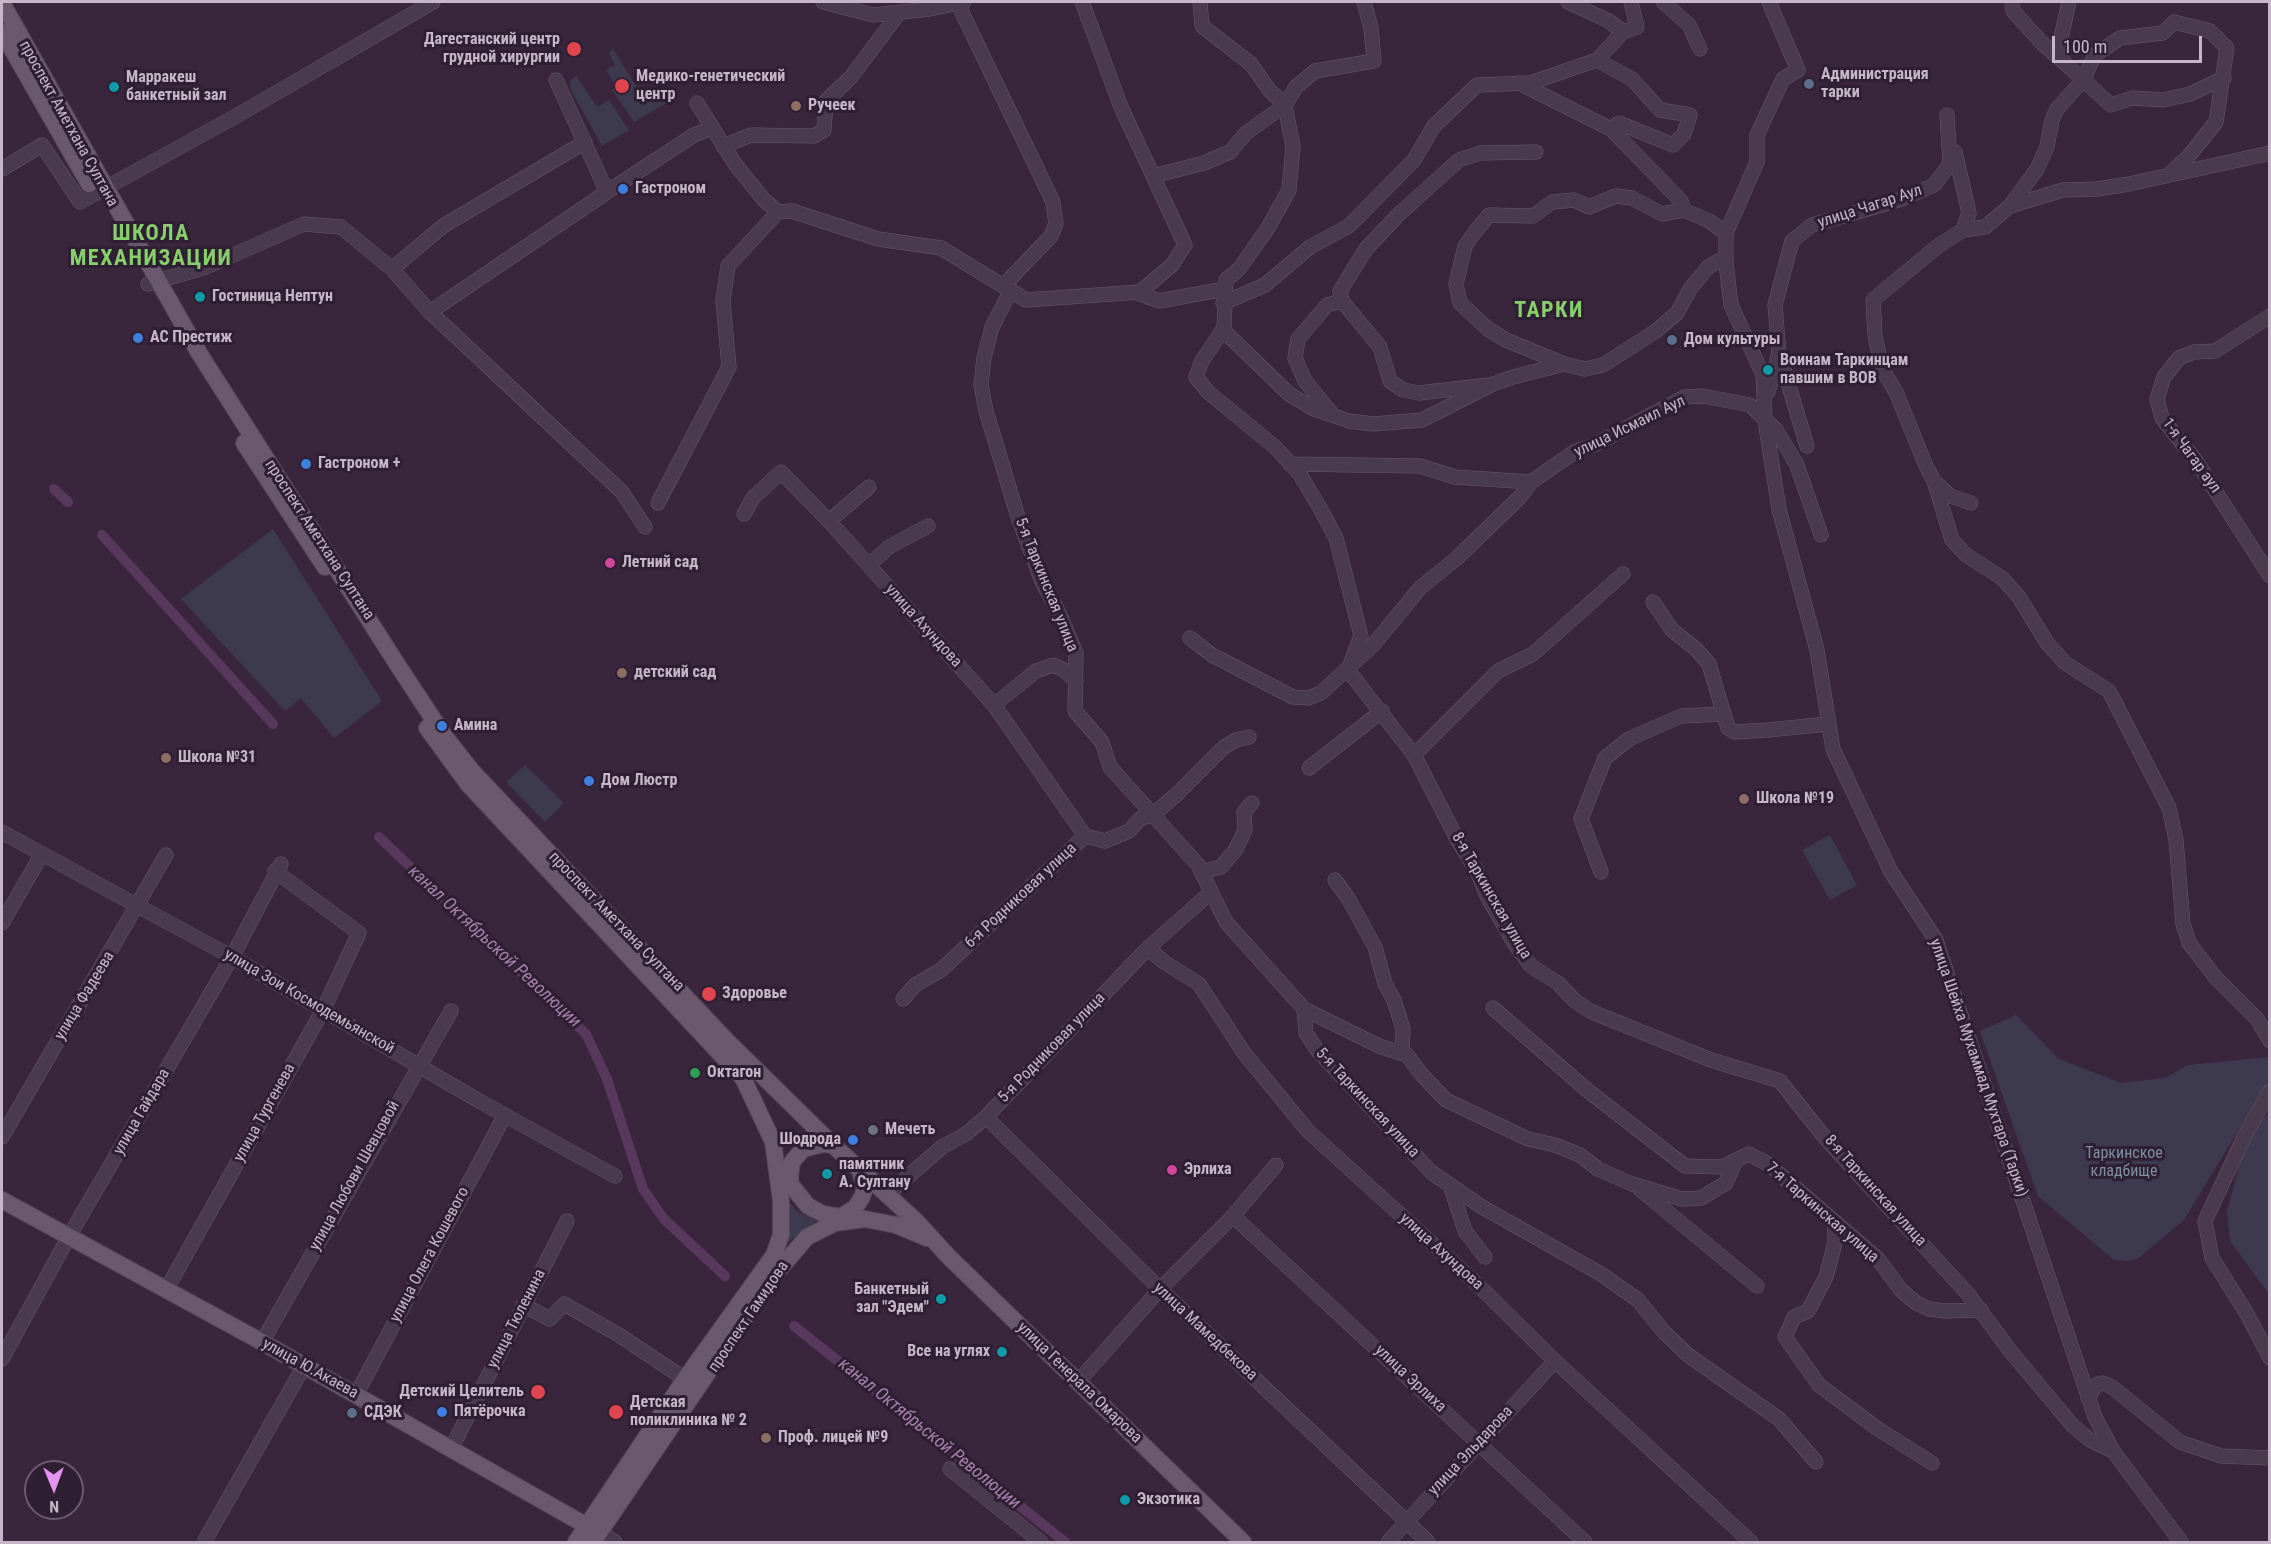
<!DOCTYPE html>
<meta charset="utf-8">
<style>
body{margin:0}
#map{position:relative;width:2271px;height:1544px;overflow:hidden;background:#39263d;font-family:"Roboto Condensed",sans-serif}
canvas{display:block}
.frame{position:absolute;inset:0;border:3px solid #c6b6c8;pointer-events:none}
.north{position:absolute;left:24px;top:1460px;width:60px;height:60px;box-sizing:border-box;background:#2f1f32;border:2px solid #6b5b6e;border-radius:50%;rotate:179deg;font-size:16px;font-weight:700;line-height:24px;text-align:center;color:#c6b6c8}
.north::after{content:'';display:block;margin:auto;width:21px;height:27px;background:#e593f1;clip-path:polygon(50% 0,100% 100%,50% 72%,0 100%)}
.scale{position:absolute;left:2052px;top:36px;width:150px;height:27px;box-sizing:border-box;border:3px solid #c6b6c8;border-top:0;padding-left:8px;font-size:18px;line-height:21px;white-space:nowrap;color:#c6b6c8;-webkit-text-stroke:4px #2f1f32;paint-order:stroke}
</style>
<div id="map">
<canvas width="2271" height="1544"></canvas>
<div class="frame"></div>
<div class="north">N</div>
<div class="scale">100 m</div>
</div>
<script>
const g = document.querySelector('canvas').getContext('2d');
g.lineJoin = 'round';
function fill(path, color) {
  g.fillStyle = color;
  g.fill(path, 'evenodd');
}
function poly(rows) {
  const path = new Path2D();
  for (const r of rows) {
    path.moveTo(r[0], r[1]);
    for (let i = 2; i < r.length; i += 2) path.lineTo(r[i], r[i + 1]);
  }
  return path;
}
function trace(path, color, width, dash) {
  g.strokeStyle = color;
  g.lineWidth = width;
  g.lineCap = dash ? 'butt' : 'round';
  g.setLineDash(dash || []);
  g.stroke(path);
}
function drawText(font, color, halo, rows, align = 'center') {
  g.font = font + ' "Roboto Condensed",sans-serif';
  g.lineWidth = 6;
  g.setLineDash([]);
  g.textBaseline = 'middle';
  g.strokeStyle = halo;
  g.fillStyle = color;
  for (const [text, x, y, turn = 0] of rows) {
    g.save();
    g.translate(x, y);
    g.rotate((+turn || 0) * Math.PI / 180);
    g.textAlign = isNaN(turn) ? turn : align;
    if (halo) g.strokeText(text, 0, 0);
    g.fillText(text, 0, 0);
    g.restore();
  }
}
fill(poly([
 [613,49,646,102,667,89,670,101,634,122,612,90,616,86,606,70,615,65,609,53],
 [576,76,597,107,609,100,629,130,602,146,571,90,570,81],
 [273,529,382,701,334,738,301,698,285,711,181,599],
 [525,765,564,803,545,822,506,782],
 [1830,835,1857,885,1830,900,1802,850],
 [2016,1015,2059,1059,2121,1083,2165,1078,2188,1065,2269,1057,2269,1087,2244,1121,2184,1220,2137,1259,2129,1261,2114,1260,2038,1196,1980,1031],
 [2269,1112,2269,1294,2230,1241,2227,1211,2243,1151,2252,1133],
 [786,1198,798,1212,816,1221,786,1244]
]), '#3d3a50');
trace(poly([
 [54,489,68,502],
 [102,535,273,724],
 [379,837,586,1034,607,1079,643,1189,664,1219,725,1276],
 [794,1326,1065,1542]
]), '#59385e', 10);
const minor = poly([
 [823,2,873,15,930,9,964,2],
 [1200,2,1202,26,1251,64,1270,91,1285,105,1293,147,1289,190,1268,228,1239,269,1226,280,1224,328,1226,333,1289,394,1314,409,1349,421,1373,424,1422,420,1493,384,1513,377,1564,364,1585,369,1603,365,1656,331,1677,313,1690,289,1708,267,1726,257],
 [1568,2,1609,21,1623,32],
 [1663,2,1689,25,1700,49],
 [1769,2,1798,70,1783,79,1757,135,1757,162,1726,233,1726,263,1731,305,1763,375,1765,420,1779,509,1817,650,1833,749,1891,872,1936,940,2095,1417,2113,1451,2181,1542],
 [2012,2,2013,11,2042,43,2057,56],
 [2069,2,2057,56,2111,105,2132,98,2163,100,2190,94,2224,78],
 [958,4,1053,202,1056,224,1051,236,1004,285],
 [1597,60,1632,79,1660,110,1690,115,1684,134,1673,145,1619,123,1611,129],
 [556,80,607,192],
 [1519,83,1611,129,1681,201,1684,210,1709,221,1726,233],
 [697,103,735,164,764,200,778,212,792,211,878,239,941,248,1026,300,1140,292,1172,265,1185,245,1121,107,1082,2],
 [723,146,751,135,814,136,824,130,826,101,851,77,899,13],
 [1955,152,1969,213,1963,230],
 [2,169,42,145,80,202,238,115,433,2],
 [1153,176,1204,163,1230,152,1246,133,1285,105,1296,87,1315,71,1374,61,1371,28,1364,2],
 [2010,206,2063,190,2097,189,2129,184,2270,153],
 [392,269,443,226,585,142],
 [148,284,206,267,304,224,341,227,392,269,430,312,622,492,645,527],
 [1011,290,992,327,984,358,981,385,986,411,1018,517,1042,582,1059,613,1076,653,1075,711,1102,742,1110,767,1198,865,1226,922,1304,1009,1306,1033,1317,1050,1431,1172,1482,1207,1601,1274,1638,1300,1664,1332,1688,1355,1779,1419,1816,1462],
 [1135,292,1159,301,1225,289],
 [1223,303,1265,285,1310,247,1349,226,1414,160,1434,126,1477,85,1530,83,1597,60,1623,32,1637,27,1631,2],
 [430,312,607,192,694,135,712,128],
 [2270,316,2215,351,2194,352,2179,358,2164,377,2157,399,2162,418,2196,461,2270,576],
 [1224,328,1202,361,1196,377,1208,392,1275,447,1299,473,1320,508,1336,538,1361,636,1351,662],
 [1779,353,1807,446],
 [1564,364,1506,340,1488,329,1460,303,1456,284,1465,246,1475,232,1489,215,1533,216,1552,202,1574,200,1589,207,1616,196,1632,198,1662,214,1684,210],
 [1488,385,1419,393,1403,390,1390,381,1380,347,1342,301,1340,291,1366,249,1398,215,1459,160,1480,153,1536,152],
 [1768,392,1779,353,1775,305,1792,241,1812,225,1902,199,1934,185,1950,164,1947,115],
 [1332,414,1305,381,1295,358,1298,339,1327,305,1342,301],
 [1934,481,1952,540,1966,555,2002,578,2019,597,2047,643,2065,663,2109,691,2169,808,2176,840,2183,924,2189,943,2216,978,2257,1019,2270,1041],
 [1531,482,1576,451,1594,445,1685,397,1703,396,1750,405,1776,430,1797,465,1821,535],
 [658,503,729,367,723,301,728,266,778,212],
 [1971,503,1950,496,1934,481,1926,466,1896,392,1882,369,1875,336,1873,300,1938,246,1963,230,1985,227,2010,206,2037,169,2047,147,2052,120,2057,109,2083,80,2095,55,2120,38,2163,33,2174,22,2210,31,2227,48,2216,122,2188,157,2167,176],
 [744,514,753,498,781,472,829,521,994,705,1085,836],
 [829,521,869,487],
 [869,565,889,547,928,526],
 [1653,602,1672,630,1696,649,1709,664,1728,728,1735,732,1768,730,1828,724],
 [1190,638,1212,655,1293,697,1308,698,1321,693,1374,644,1420,588,1457,558,1521,496,1531,482,1455,477,1420,466,1290,464],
 [1347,669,1414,755,1458,841,1477,871,1487,896,1514,943,1531,966,1558,983,1575,1001,1592,1012,1711,1060,1780,1081,1826,1139,1968,1294,2011,1352,2073,1426,2090,1440,2113,1451],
 [994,705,1036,671,1053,665,1064,670,1076,681],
 [1414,755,1498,671,1533,654,1623,574],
 [1309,768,1382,711],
 [2,832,232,957,481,1102,615,1176],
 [1085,836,1105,841,1129,831,1141,818,1151,816,1176,795,1224,747,1236,740,1249,737],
 [1201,872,1221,867,1236,849,1245,830,1244,812,1252,803],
 [1601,872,1581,819,1605,758,1629,739,1681,716,1724,714],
 [1335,880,1348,898,1375,947,1385,984,1394,1000,1403,1029,1402,1053],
 [2,923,42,854],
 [1148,948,1164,962,1199,984,1244,1053,1308,1131,1478,1285,1555,1361,1751,1542],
 [903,999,915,985,941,970,1085,836],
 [1493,1008,1587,1090,1685,1166,1722,1167,1749,1154,1768,1164,1878,1259,1901,1290,1916,1303,1929,1309,1945,1311,1981,1310],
 [1304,1009,1379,1046,1407,1055,1422,1075,1446,1100,1528,1139,1555,1145,1580,1155,1598,1169,1632,1184,1682,1199,1701,1198,1726,1183,1736,1160],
 [2270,1091,2244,1137,2205,1221,2212,1258,2247,1314,2270,1358],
 [986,1117,1160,1289,1428,1542],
 [2,1137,166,855],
 [1451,1188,1465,1231,1485,1257],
 [1641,1190,1757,1286],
 [888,1194,942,1147,966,1134,986,1117,1148,948,1210,893],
 [1233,1216,1585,1542],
 [1835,1222,1835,1243,1826,1277,1808,1311,1794,1317,1785,1337,1819,1385,1878,1429,1932,1463],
 [166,1290,323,1010,359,933,275,871],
 [523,1305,550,1319,564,1304,619,1335,685,1379],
 [262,1342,451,1011],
 [2,1359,68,1238,232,957,281,864],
 [1077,1383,1160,1289,1233,1216,1276,1165],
 [356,1395,505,1115],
 [2088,1398,2096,1385,2103,1383,2112,1387,2180,1442,2221,1456,2270,1458],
 [451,1449,567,1221],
 [950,1469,1041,1542],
 [591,1528,615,1542],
 [204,1542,304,1366],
 [1388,1542,1555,1361]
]);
const major = poly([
 [2,3,199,353,397,664,443,734,471,770,727,1041,833,1145,917,1222,949,1257,1243,1542],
 [2,32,89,184],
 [244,443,325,567],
 [427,728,468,784,743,1078,773,1142,781,1201,781,1235,774,1255,685,1379,576,1542],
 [833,1145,823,1144,803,1149,792,1162,790,1177,791,1185,808,1206,823,1214,841,1217],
 [2,1200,262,1342,587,1526],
 [837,1219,855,1208,862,1197,865,1188,859,1168],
 [593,1542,772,1278,807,1237,835,1223,865,1219,896,1225,927,1238]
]);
trace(minor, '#68586b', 15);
trace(major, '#534356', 18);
trace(minor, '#4a3a4d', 14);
trace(major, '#6a586d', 16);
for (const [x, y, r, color] of [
 [574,49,8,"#e0444e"],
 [1809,84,6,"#5c6f8a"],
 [622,86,8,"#e0444e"],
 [114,87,6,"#0f9aa8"],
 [796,106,6,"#8d6e63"],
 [623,189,6,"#3f7fe0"],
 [200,297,6,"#0f9aa8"],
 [138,338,6,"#3f7fe0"],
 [1672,340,6,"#5c6f8a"],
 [1768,370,6,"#0f9aa8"],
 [306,464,6,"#3f7fe0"],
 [610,563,6,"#d1479c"],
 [622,673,6,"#8d6e63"],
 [442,726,6,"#3f7fe0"],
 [166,758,6,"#8d6e63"],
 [589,781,6,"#3f7fe0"],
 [1744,799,6,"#8d6e63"],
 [709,994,8,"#e0444e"],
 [695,1073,6,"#2e9e5b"],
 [873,1130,6,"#6b7280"],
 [853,1140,6,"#3f7fe0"],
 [1172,1170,6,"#d1479c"],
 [827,1174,6,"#0f9aa8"],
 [941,1299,6,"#0f9aa8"],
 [1002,1352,6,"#0f9aa8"],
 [538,1392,8,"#e0444e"],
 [442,1412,6,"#3f7fe0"],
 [616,1412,8,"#e0444e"],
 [352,1413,6,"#5c6f8a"],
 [766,1438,6,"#8d6e63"],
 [1125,1500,6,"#0f9aa8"]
]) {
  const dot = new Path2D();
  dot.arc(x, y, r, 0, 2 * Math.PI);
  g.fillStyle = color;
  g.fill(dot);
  trace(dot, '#2f1f32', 2);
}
drawText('bold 16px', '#c6b6c8', '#2f1f32', [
 ["Дагестанский центр",560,40,"right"],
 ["грудной хирургии",560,58,"right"],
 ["Администрация",1821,75],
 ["тарки",1821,93],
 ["Медико-генетический",636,77],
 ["центр",636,95],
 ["Марракеш",126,78],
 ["банкетный зал",126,96],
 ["Ручеек",808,106],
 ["Гастроном",635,189],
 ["Гостиница Нептун",212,297],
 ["АС Престиж",150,338],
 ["Дом культуры",1684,340],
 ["Воинам Таркинцам",1780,361],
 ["павшим в ВОВ",1780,379],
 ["Гастроном +",318,464],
 ["Летний сад",622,563],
 ["детский сад",634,673],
 ["Амина",454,726],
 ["Школа №31",178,758],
 ["Дом Люстр",601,781],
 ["Школа №19",1756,799],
 ["Здоровье",722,994],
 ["Октагон",707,1073],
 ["Мечеть",885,1130],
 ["Шодрода",841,1140,"right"],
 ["памятник",839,1165],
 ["А. Султану",839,1183],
 ["Эрлиха",1184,1170],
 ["Банкетный",929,1290,"right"],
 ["зал \"Эдем\"",929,1308,"right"],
 ["Все на углях",990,1352,"right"],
 ["Детский Целитель",524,1392,"right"],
 ["Детская",630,1403],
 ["поликлиника № 2",630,1421],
 ["Пятёрочка",454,1412],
 ["СДЭК",364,1413],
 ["Проф. лицей №9",778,1438],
 ["Экзотика",1137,1500]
], 'left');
drawText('16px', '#c6b6c8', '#2f1f32', [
 ["проспект Аметхана Султана",68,124,61],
 ["улица Чагар Аул",1870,207,-18],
 ["улица Исмаил Аул",1630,427,-26],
 ["1-я Чагар аул",2191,456,54],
 ["проспект Аметхана Султана",319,540,57],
 ["5-я Таркинская улица",1046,585,68],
 ["улица Ахундова",923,626,48],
 ["6-я Родниковая улица",1021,896,-43],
 ["8-я Таркинская улица",1491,896,60],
 ["проспект Аметхана Султана",616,922,46],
 ["улица Фадеева",85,996,-59],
 ["улица Зои Космодемьянской",309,1002,30],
 ["5-я Родниковая улица",1052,1048,-46],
 ["улица Шейха Мухаммад Мухтара (Тарки)",1978,1068,71],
 ["5-я Таркинская улица",1367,1103,47],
 ["улица Гайдара",142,1112,-60],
 ["улица Тургенева",265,1113,-61],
 ["улица Любови Шевцовой",355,1176,-61],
 ["8-я Таркинская улица",1875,1191,48],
 ["7-я Таркинская улица",1822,1213,41],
 ["улица Ахундова",1441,1252,42],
 ["улица Олега Кошевого",430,1255,-62],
 ["проспект Гамидова",749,1317,-56],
 ["улица Тюленина",517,1319,-63],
 ["улица Мамедбекова",1205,1332,43],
 ["улица Ю.Акаева",310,1369,29],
 ["улица Эрлиха",1410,1379,43],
 ["улица Генерала Омарова",1079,1383,44],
 ["улица Эльдарова",1471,1451,-47]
]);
drawText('16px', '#7d8fa1', '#2f1f32', [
 ["Таркинское",2124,1154],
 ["кладбище",2124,1172]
]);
drawText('italic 18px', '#a680ad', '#2f1f32', [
 ["канал Октябрьской Революции",494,947,43],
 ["канал Октябрьской Революции",929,1434,39]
]);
g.letterSpacing = '1.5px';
drawText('bold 22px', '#89ce6c', '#2f1f32', [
 ["ШКОЛА",151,234],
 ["МЕХАНИЗАЦИИ",151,259],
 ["ТАРКИ",1549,311]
]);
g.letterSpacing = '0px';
</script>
